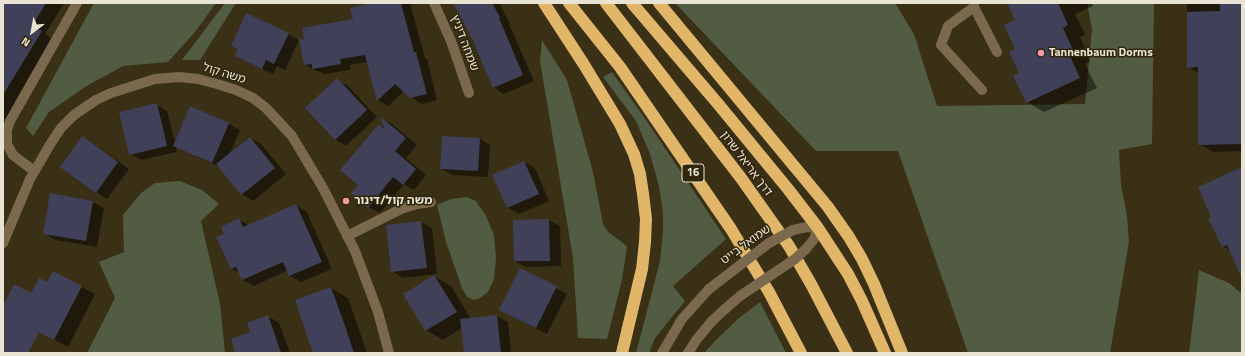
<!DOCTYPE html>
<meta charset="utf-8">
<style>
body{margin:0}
#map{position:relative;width:1245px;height:356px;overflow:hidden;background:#393015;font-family:"Titillium Web",sans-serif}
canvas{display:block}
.frame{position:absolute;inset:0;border:4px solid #e9e3d4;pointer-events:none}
.north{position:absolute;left:12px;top:12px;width:40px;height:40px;-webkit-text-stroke:3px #2f260b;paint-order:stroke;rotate:212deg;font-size:11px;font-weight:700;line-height:16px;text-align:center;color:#e9e3d4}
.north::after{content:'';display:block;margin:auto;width:14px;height:18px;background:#e9e3d4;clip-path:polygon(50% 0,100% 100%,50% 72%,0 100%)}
</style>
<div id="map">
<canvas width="1245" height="356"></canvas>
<div class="frame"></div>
<div class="north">N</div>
</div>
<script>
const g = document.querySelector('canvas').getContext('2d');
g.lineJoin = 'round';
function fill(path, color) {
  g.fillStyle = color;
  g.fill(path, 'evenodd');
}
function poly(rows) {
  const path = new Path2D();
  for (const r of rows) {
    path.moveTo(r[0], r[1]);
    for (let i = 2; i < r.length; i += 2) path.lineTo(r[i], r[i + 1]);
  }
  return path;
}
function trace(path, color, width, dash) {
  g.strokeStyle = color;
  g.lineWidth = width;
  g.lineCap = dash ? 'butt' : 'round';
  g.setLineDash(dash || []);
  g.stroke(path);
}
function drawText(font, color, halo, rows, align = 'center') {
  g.font = font + ' "Titillium Web","Noto Sans Hebrew",sans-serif';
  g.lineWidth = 3;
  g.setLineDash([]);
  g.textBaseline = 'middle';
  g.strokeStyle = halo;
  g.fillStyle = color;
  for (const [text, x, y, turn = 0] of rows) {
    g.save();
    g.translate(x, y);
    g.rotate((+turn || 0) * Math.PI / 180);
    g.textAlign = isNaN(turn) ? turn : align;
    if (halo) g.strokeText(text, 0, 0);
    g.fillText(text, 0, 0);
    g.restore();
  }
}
fill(poly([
 [94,3,216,3,195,32,168,62,123,66,85,87,49,112,33,136,26,128],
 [225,3,236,3,200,60,182,60],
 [675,3,895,3,914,34,937,106,1085,104,1092,29,1087,3,1154,3,1152,144,1119,150,1121,185,1127,216,1129,242,1110,353,968,353,898,151,816,151],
 [542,40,567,80,593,172,603,224,608,232,627,246,622,280,607,339,578,338,573,258,540,61],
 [612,72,646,120,726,239,673,286,685,301,655,338,649,353,636,353,660,261,663,231,663,212,659,186,650,154,636,121,603,77],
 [180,181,202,190,219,204,201,221,220,304,225,353,87,353,115,298,99,262,124,252,123,215,141,193,155,183],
 [467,197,476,201,486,216,494,235,496,258,494,279,488,292,480,298,474,300,467,297,462,288,446,242,437,205,451,199],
 [1199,270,1229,283,1242,294,1242,353,1189,353],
 [760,302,786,353,704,353,715,341,739,318]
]), '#515c43');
fill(poly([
 [3,3,64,3,45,34,54,40,3,125],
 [375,3,410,3,425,58,427,59,437,100,422,104,410,97,404,91,388,106,378,100,368,62,350,65,351,70,324,74,318,71,316,71,305,65,305,42,354,20],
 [454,3,499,3,510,24,509,24,534,81,504,94,493,87,471,34],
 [1008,3,1091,3,1093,6,1075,14,1085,35,1080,37,1090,61,1085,64,1097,88,1044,112,1027,102,1016,50,1017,21],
 [1187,3,1242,3,1242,151,1213,152,1199,144,1199,73,1188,67],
 [288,34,299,40,285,70,277,66,273,74,247,62],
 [337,80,348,86,377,117,346,146,335,139],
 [156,104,167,111,175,142,191,107,229,124,240,130,229,155,250,138,261,144,286,174,253,201,242,194,219,167,176,147,177,152,141,160,130,154],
 [383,119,392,124,417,145,406,158,426,175,414,190,404,184,380,213,369,207,359,185,380,125,385,128],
 [83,138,93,144,129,169,107,199,96,192],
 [479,138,490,145,488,177,452,175,441,169],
 [524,162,535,168,549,201,519,214,508,208,494,175],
 [1242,168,1242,275,1231,251,1223,246,1212,217],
 [93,202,104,208,97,247,55,240,44,233],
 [296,205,307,212,332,269,301,282,290,276,288,270,254,286,243,280,240,273,232,269,225,234,239,220,249,225],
 [549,220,560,226,561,266,526,267,515,261],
 [421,222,432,228,437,274,403,278,392,271],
 [521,269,567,294,547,334,512,316],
 [434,276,451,286,471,319,497,316,508,322,511,353,465,353,462,328,443,340,426,330],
 [48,283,82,287,95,294,68,347,3,313,3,308,32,295],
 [331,288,348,298,367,353,314,353],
 [268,316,279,323,290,353,237,353,251,333]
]), '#0007');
fill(poly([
 [3,3,46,3,32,26,42,31,3,95],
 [371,3,401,3,414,52,416,52,427,94,410,98,395,84,377,101,365,55,340,59,341,64,312,69,312,64,304,65,299,38,304,40,302,28,353,19,350,8],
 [453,3,492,3,500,17,499,18,523,75,493,88,475,46,476,46],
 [1007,3,1058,3,1068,25,1063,28,1074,52,1069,54,1080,78,1026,103,1013,75,1019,73,1009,52,1015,49,1004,25,1015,20],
 [1220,3,1242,3,1242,26,1241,26,1242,144,1198,145,1198,67,1187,68,1187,12,1220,11],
 [246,13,289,33,274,64,266,60,262,69,235,56,238,49,231,46],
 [337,78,367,110,335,140,305,108],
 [157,103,167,146,129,155,119,112],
 [190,106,229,123,212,163,173,146],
 [381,117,406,138,395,151,416,169,403,185,393,177,368,208,351,193,358,185,340,170,379,124,384,129],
 [82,136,118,162,96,193,60,167],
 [442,136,480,138,478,171,440,169],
 [250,137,275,168,241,195,216,164],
 [524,161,539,194,507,208,492,175],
 [1242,167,1242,278,1227,245,1222,247,1208,218,1211,217,1198,187],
 [50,193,93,201,86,241,43,234],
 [296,204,322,262,289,276,283,262,242,280,236,267,231,269,216,237,224,234,221,227,239,218,243,227],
 [549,219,550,261,514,261,513,220],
 [421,221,427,268,391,272,386,225],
 [520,268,557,286,536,328,499,310],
 [53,271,82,286,54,340,39,332,28,353,3,353,3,306,14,284,31,293,39,278,47,282],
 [434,275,457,312,425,331,403,294],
 [331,287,345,326,354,353,313,353,295,300],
 [268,315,281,353,235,353,231,339,250,332,247,323],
 [497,315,501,353,464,353,460,319]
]), '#404059');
trace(poly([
 [434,3,451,41,469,93],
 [974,3,974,7,948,26,941,45,982,90],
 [974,7,997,52],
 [34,171,13,155,7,144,7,130,10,121,77,3],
 [793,230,807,227,818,228,814,239,806,249],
 [347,236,401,209,417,204,431,202],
 [3,243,30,179,51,143,61,128,74,115,96,100,111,93,155,79,179,77,198,79,217,84,236,90,253,98,266,108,292,136,323,188,355,251,378,312,389,353],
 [662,353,682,319,709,289],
 [688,353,697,339,712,321,725,309]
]), '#7a694c', 10);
trace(poly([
 [544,3,583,63,620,124,634,154,640,174,643,194,646,219,645,242,642,269,622,353],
 [569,3,620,67,731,229,769,292,801,353],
 [606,3,741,178,789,246,811,284,847,353],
 [632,3,719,105,788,189,818,228,848,274,862,301,885,353],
 [659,3,828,207,849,237,862,259,874,284,902,353]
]), '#e1b669', 12);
trace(poly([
 [709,289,769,243,793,230],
 [725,309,740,296,795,259,806,249]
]), '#7a694c', 10);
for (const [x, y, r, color] of [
 [1041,53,4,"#f49aa0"],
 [346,201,4,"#f49aa0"]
]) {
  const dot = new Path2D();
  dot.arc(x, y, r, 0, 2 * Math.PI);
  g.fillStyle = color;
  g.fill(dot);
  trace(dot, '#2f260b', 1.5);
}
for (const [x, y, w] of [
 [693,173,22]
]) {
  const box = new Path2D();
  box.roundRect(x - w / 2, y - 9, w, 18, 3);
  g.fillStyle = '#2f260b';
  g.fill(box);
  trace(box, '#e9e3d4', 1);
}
drawText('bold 11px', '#e9e3d4', null, [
 ["16",693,173]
]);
drawText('12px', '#e9e3d4', '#2f260b', [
 ["שמחה דיניץ",464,43,69],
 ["משה קול",224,74,17],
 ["דרך אריאל שרון",746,164,53],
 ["שמואל בייט",746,245,-36]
]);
drawText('bold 12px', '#e9e3d4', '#2f260b', [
 ["Tannenbaum Dorms",1049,53],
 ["משה קול/דינור",354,201]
], 'left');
</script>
